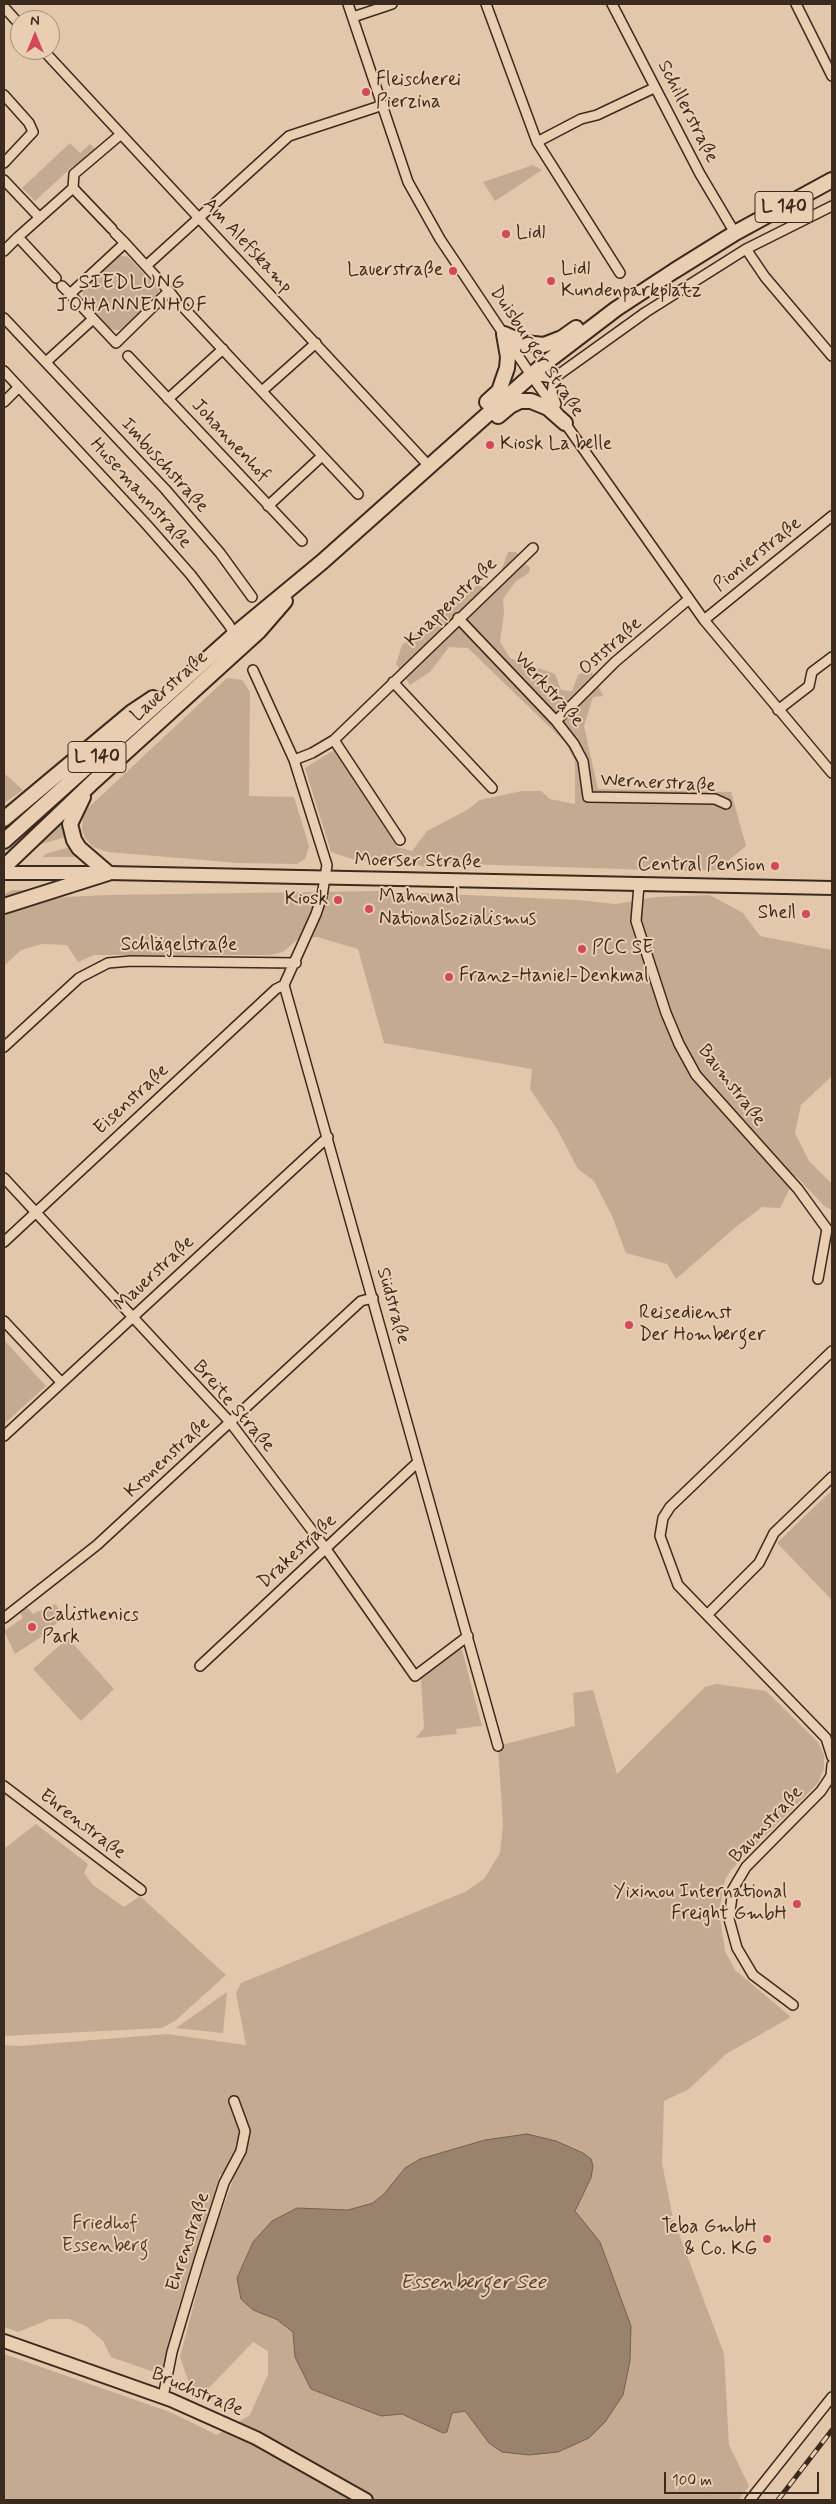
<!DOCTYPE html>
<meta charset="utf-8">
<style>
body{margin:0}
#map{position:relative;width:836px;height:2504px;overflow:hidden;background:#e3c7ab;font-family:Mynerve,sans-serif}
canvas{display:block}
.frame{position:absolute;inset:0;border:5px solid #3b2a1e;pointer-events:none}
.north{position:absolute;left:10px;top:10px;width:50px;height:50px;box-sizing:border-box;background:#eaceb1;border:1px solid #a48c76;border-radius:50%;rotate:0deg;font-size:14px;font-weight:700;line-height:20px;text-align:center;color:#3b2a1e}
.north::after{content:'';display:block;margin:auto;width:18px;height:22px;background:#d1495b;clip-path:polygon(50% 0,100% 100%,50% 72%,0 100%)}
.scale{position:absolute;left:664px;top:2472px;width:155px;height:22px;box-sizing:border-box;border:2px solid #3b2a1e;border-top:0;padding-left:6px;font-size:15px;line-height:18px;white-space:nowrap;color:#3b2a1e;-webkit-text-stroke:4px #eaceb1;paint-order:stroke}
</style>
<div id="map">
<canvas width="836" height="2504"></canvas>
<div class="frame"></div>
<div class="north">N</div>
<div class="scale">100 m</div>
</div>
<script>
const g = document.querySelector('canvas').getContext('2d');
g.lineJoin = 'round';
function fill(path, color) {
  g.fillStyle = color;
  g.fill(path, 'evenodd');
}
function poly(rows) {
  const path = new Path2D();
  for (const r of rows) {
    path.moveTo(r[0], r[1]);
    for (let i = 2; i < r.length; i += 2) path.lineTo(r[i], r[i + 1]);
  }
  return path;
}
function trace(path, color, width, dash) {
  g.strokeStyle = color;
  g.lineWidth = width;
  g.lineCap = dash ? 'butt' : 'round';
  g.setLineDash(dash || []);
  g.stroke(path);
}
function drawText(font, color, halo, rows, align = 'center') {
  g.font = font + ' Mynerve,sans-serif';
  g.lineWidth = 4;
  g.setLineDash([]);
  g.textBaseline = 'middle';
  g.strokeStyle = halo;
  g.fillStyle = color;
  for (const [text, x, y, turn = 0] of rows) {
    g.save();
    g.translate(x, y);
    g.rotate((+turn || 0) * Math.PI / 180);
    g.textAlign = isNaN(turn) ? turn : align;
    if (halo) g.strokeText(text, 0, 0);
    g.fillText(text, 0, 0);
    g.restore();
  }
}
fill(poly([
 [70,143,80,153,90,144,95,149,75,168,73,166,35,201,22,188],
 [533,165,542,170,495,201,483,182],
 [118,255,128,257,159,290,157,295,128,325,120,330,116,330,111,329,84,299,82,291,84,286],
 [508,552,516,552,530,568,529,573,516,581,503,599,504,612,500,642,510,658,555,674,561,690,572,691,578,675,590,668,603,696,593,697,584,726,598,789,731,792,746,846,717,870,682,871,436,863,425,867,408,862,358,861,331,852,305,768,334,750,397,847,412,851,427,831,467,810,480,800,522,791,541,791,550,799,575,804,575,761,565,742,468,648,449,647,430,672,410,685,396,664,402,645,452,605,456,598,478,585,487,588,499,577],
 [227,678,242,680,250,692,249,796,294,797,309,846,305,859,297,864,238,863,108,852,93,847,85,838,82,830,83,816,88,808],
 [4,773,23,790,4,803],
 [61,823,64,824,66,837,38,845],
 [70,847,76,857,42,857,48,853],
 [13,890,31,890,4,900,4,894],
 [378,891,578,900,616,904,655,897,710,895,743,913,760,936,832,950,832,1076,801,1105,795,1133,809,1161,832,1184,832,1210,824,1206,796,1176,780,1208,762,1207,737,1226,676,1279,667,1264,626,1253,612,1216,594,1181,578,1169,557,1129,530,1089,532,1069,384,1043,358,949,317,937,297,940,283,952,271,955,94,955,78,962,67,945,42,944,21,950,4,966,4,912,19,906,65,897,110,895],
 [4,1340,46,1386,4,1424],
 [832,1490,832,1600,777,1543],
 [24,1604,33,1614,55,1604,65,1616,41,1637,15,1654,4,1631,23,1618,18,1609],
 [68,1638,114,1689,81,1721,33,1669],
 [461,1646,482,1726,456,1729,457,1734,416,1738,424,1728,421,1679],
 [716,1684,766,1691,818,1742,824,1755,824,1769,818,1783,731,1870,725,1880,719,1912,725,1951,735,1970,791,2017,726,2054,689,2089,664,2101,662,2163,673,2218,724,2354,729,2445,749,2486,739,2500,4,2500,4,2354,170,2412,217,2435,250,2415,268,2374,268,2351,253,2342,208,2389,190,2386,180,2357,208,2250,233,2180,220,2174,179,2305,162,2375,111,2357,103,2341,86,2326,69,2319,50,2319,18,2332,4,2327,4,2045,20,2046,167,2034,246,2045,236,1993,241,1983,465,1892,484,1879,500,1853,503,1825,498,1746,575,1726,573,1693,593,1690,617,1774,705,1687],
 [485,2140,591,2178,575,2211,600,2242,613,2281,489,2443,465,2411,452,2413,447,2432,443,2433,402,2414,381,2416,312,2389,295,2357,293,2332,276,2319,253,2310,237,2278,253,2242,272,2221,297,2208,348,2210,373,2203,384,2194,405,2168],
 [36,1824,88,1864,84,1873,93,1885,124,1907,140,1896,226,1975,175,2021,162,2028,4,2036,4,1849],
 [227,1992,223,2033,176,2028]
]), '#c4aa91');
const water = poly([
 [527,2134,556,2141,583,2153,591,2159,593,2166,591,2178,575,2211,600,2242,631,2326,630,2361,623,2395,605,2422,589,2438,558,2452,529,2455,502,2452,489,2443,465,2411,452,2413,447,2432,443,2433,402,2414,381,2416,311,2389,295,2357,293,2332,276,2319,253,2310,241,2299,237,2278,253,2242,272,2221,297,2208,348,2210,373,2203,384,2194,405,2168,420,2159,485,2140,527,2134]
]);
fill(water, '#9a836e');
trace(water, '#745f4e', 1);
const street = poly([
 [348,4,408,182,440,239,531,375,704,620,832,773],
 [486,4,537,142,620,273],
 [612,4,700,174,735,233],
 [796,4,832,76],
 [4,7,20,25],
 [353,17,392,4],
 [43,50,428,465],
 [4,95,29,123,33,132,4,163],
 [537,142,581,119,597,115,654,88],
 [4,180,39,217],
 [73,188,112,229],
 [115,233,125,243],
 [746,249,765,277,832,356],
 [4,251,18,237],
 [146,266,125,243,70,294,116,343,169,291,146,266,289,136,383,105],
 [56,278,18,237,73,188,74,174,120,135],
 [62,286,70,294],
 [169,291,176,300],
 [182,306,358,494],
 [4,318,165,489,220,553,252,597],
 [128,356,302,541],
 [46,362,93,319],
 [4,371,146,524,191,575,229,625,242,647],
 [531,375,554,378],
 [262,391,316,343],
 [168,399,223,349],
 [4,402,19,387],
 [556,404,552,393,554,378,646,312,746,249,832,206],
 [268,506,322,456],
 [458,618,556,721,574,744,583,761,588,797,715,799,726,804],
 [704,620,832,516],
 [253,670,294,760,327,865,322,896,316,914,284,985,498,1746],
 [393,682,492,788],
 [778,710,809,686,812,672,832,657],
 [556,721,615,662,689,599],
 [334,740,400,840],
 [294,760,312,753,334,740,533,548],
 [639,885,636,921,666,1013,679,1044,696,1075,798,1189,827,1229,818,1279],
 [4,1047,79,978,108,963,131,961,296,963],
 [4,1178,230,1422,326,1549,415,1676,468,1636],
 [4,1242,276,989,284,985],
 [4,1321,61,1382],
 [832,1351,670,1507,663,1518,660,1536,678,1585,826,1738,832,1757],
 [4,1436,328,1137],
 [707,1615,759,1563,774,1533,832,1477],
 [4,1618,97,1545,361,1301,373,1298],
 [200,1666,418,1462],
 [4,1786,141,1890],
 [793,2005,753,1975,737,1948,729,1919,733,1889,746,1867,821,1791,831,1776,832,1765],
 [163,2397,172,2352,199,2261,224,2183,241,2151,245,2131,234,2101],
 [750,2500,832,2397]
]);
const secondary = poly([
 [4,873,108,873,832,888],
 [4,2341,171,2400,256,2438,366,2500]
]);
const primary = poly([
 [504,334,524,343,544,345,562,338,576,328],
 [487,402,499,391,507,368,508,357,504,334],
 [498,416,510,406,520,401,531,401,548,408,565,423],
 [83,797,70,824,74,840,79,848,108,873],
 [4,819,132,712,153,698],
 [4,841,235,634,322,562,544,364,616,309,674,271,735,233,832,180],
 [4,867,94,781,259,631,285,601],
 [4,906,108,873]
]);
trace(street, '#3b2a1e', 12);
trace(secondary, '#3b2a1e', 16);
trace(primary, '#3b2a1e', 18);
trace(street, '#eaceb1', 9);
trace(secondary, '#eaceb1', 12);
trace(primary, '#eaceb1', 14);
const rail = poly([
 [778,2500,832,2430]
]);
trace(rail, '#3b2a1e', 5);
trace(rail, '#eaceb1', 3, [9]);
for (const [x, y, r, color] of [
 [366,92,5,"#d1495b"],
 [506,234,5,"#d1495b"],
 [453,271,5,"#d1495b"],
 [551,281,5,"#d1495b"],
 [490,445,5,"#d1495b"],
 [775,866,5,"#d1495b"],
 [338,900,5,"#d1495b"],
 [369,909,5,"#d1495b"],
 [806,914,5,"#d1495b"],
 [582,949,5,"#d1495b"],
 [449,977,5,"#d1495b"],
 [629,1325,5,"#d1495b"],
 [32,1627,5,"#d1495b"],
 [797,1904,5,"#d1495b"],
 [767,2239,5,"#d1495b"]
]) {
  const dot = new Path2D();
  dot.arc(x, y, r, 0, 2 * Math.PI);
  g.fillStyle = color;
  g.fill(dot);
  trace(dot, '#eaceb1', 2);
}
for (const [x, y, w] of [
 [784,207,58],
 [97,757,58]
]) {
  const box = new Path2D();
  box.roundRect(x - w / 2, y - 15.5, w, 31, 4);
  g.fillStyle = '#eaceb1';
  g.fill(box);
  trace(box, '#3b2a1e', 1);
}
drawText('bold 18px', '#3b2a1e', null, [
 ["L 140",784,207],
 ["L 140",97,757]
]);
drawText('19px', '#3b2a1e', '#eaceb1', [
 ["Fleischerei",376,81],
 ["Pierzina",376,103],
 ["Lidl",516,234],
 ["Lidl",561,270],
 ["Kundenparkplatz",561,292],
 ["Lauerstraße",443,271,"right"],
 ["Kiosk La belle",500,445],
 ["Central Pension",765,866,"right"],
 ["Mahnmal",379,898],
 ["Nationalsozialismus",379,920],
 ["Kiosk",328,900,"right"],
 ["Shell",796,914,"right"],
 ["PCC SE",592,949],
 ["Franz-Haniel-Denkmal",459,977],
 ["Reisedienst",639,1314],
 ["Der Homberger",639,1336],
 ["Calisthenics",42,1616],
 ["Park",42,1638],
 ["Yixinou International",787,1893,"right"],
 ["Freight GmbH",787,1915,"right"],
 ["Teba GmbH",757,2228,"right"],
 ["& Co. KG",757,2250,"right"]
], 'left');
drawText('19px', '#3b2a1e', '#eaceb1', [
 ["Schillerstraße",687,112,63],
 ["Am Alefskamp",247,246,47],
 ["Duisburger Straße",536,352,56],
 ["Johannenhof",230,441,47],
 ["Imbuschstraße",164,466,48],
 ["Husemannstraße",140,494,48],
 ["Pionierstraße",758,555,-39],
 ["Knappenstraße",452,603,-44],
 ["Oststraße",611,647,-42],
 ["Lauerstraße",170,687,-42],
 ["Werkstraße",548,690,48],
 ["Wernerstraße",658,784,3],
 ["Moerser Straße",418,862,1],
 ["Schlägelstraße",179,946],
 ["Baumstraße",731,1086,52],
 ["Eisenstraße",132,1100,-43],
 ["Mauerstraße",155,1274,-43],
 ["Südstraße",392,1306,74],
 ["Breite Straße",233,1407,49],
 ["Kronenstraße",168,1458,-43],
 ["Drakestraße",298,1552,-43],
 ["Ehrenstraße",82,1825,37],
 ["Baumstraße",767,1825,-47],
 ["Ehrenstraße",189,2242,-72],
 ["Bruchstraße",197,2393,23]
]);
drawText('19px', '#503d2f', '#eaceb1', [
 ["Friedhof",105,2225],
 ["Essenberg",105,2247]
]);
g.letterSpacing = '1px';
drawText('20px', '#3b2a1e', '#eaceb1', [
 ["SIEDLUNG",132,284],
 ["JOHANNENHOF",132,307]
]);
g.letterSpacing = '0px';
drawText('italic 20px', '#534032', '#eaceb1', [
 ["Essenberger See",473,2284]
]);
</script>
